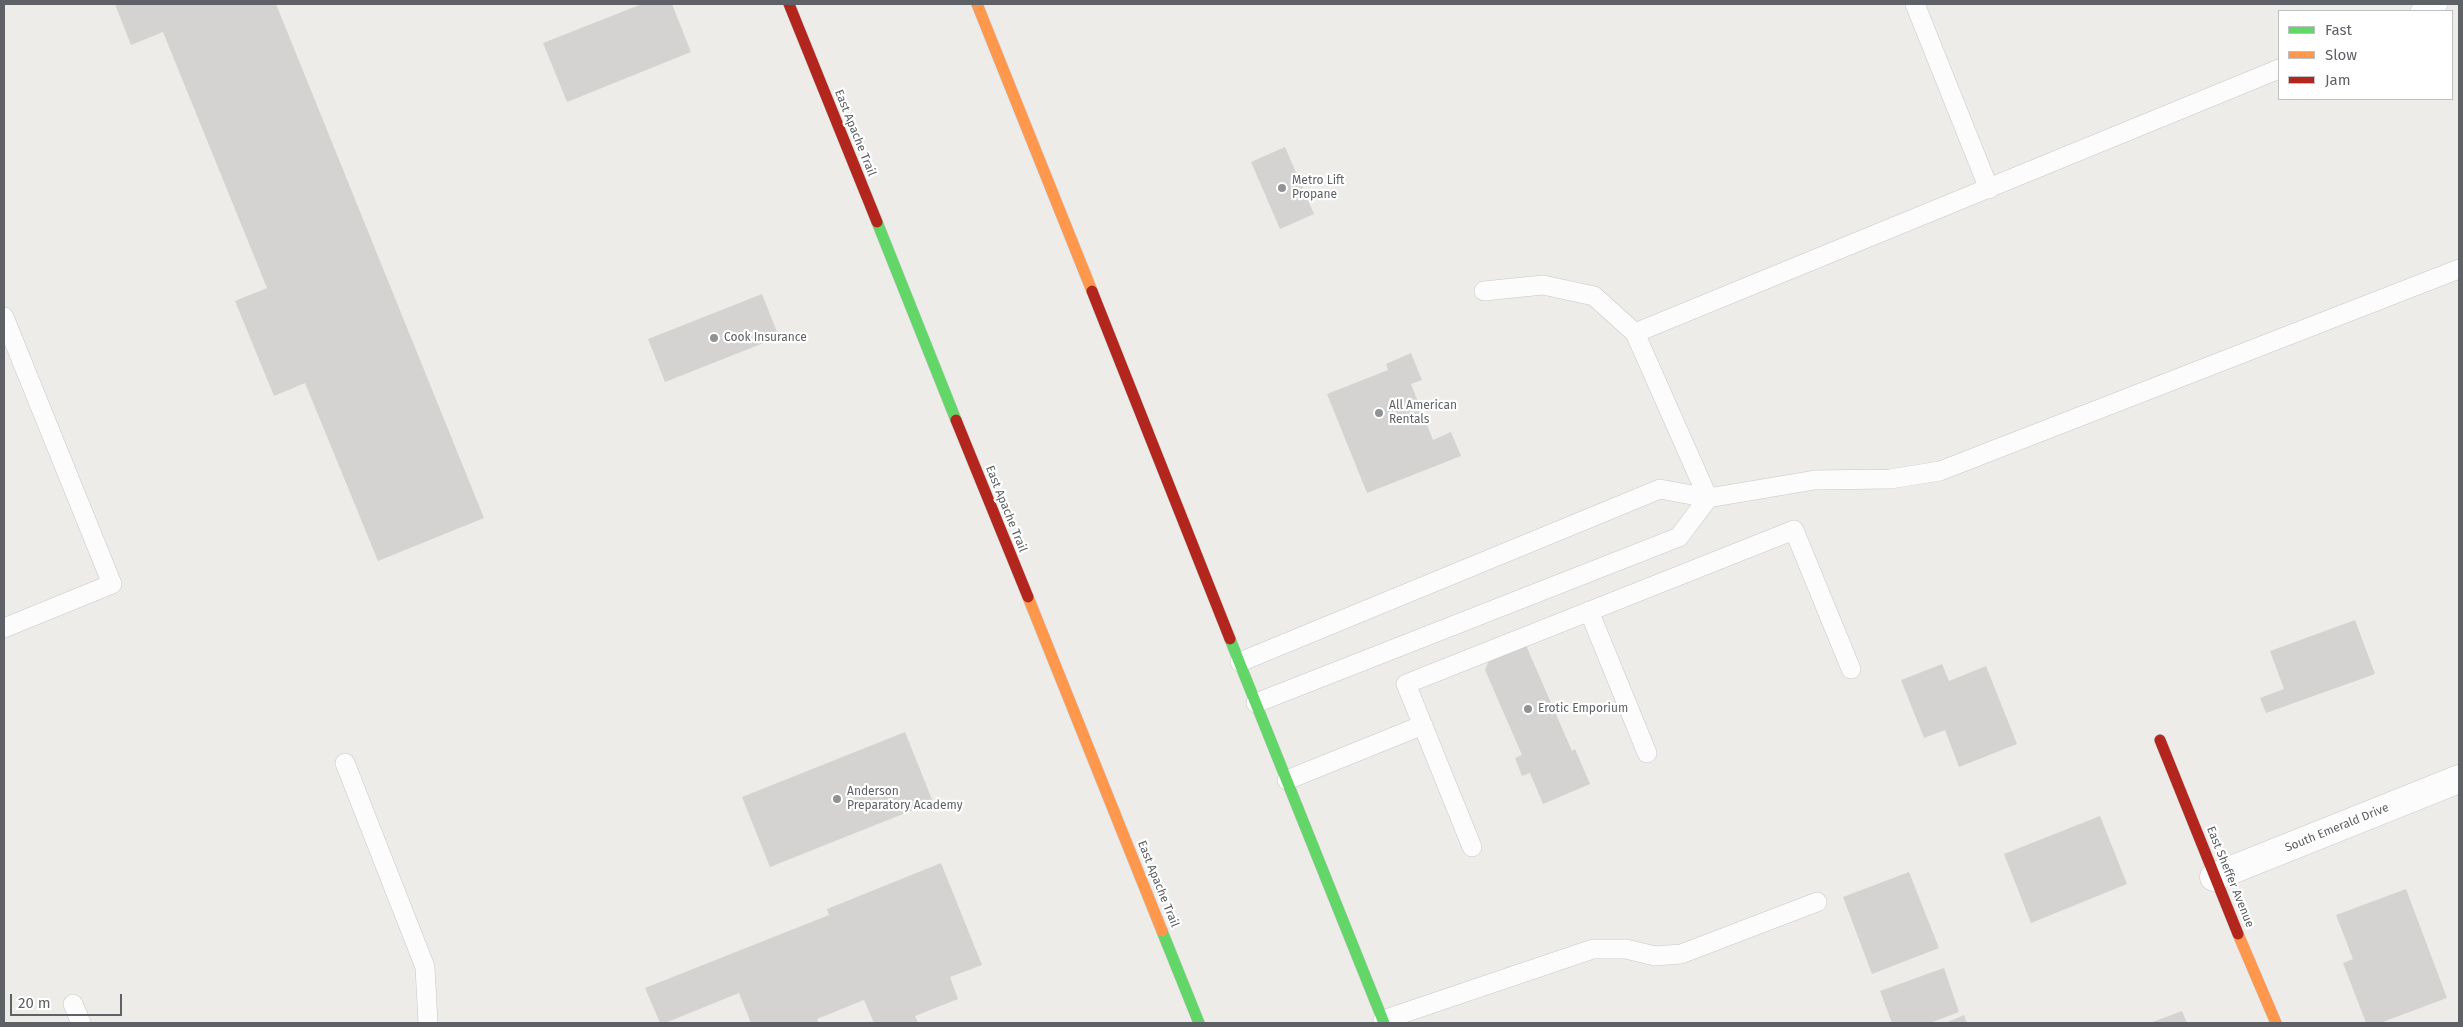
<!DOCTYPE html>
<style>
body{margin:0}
#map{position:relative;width:2463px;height:1027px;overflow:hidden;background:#edece9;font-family:"Fira Sans",sans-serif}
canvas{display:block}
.frame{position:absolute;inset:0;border:5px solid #5e6266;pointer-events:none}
.legend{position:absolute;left:2278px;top:10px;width:175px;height:90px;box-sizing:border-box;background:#fff;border:1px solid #bfc0c2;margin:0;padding:6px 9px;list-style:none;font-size:15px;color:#5e6266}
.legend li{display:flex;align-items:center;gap:10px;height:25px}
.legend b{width:25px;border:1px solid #bfc0c2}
.scale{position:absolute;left:10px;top:994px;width:112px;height:22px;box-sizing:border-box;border:2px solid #5e6266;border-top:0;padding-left:6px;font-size:15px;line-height:18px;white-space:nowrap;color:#5e6266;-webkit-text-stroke:4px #fff;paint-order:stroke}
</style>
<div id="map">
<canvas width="2463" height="1027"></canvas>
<div class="frame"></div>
<ul class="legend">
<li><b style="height:6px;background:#63d668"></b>Fast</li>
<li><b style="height:6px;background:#ff974d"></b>Slow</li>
<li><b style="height:6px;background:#b3261e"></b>Jam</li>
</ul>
<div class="scale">20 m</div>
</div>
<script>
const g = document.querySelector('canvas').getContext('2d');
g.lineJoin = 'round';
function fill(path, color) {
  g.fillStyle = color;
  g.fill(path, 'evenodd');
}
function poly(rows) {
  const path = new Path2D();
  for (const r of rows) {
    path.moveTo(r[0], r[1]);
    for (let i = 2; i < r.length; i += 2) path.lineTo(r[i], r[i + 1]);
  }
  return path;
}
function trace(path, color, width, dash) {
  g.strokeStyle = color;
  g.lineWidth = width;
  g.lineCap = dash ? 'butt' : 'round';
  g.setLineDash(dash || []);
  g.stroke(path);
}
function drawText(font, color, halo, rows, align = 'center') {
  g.font = font + ' "Fira Sans",sans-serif';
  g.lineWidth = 4.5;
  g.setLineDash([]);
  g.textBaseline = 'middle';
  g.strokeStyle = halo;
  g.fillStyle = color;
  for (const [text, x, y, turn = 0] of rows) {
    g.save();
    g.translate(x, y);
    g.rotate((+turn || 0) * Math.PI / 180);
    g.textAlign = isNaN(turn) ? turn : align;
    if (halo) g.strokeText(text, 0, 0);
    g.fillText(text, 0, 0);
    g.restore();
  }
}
fill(poly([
 [115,4,276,4,484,518,378,561,305,383,274,396,235,301,267,288,163,32,131,45],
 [642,4,672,4,691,52,567,102,543,43],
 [1285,147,1314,214,1280,229,1251,162],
 [762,294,779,337,665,382,648,339],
 [1411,353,1422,380,1411,384,1433,440,1451,432,1461,456,1367,493,1327,394,1388,370,1386,364],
 [2355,620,2375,674,2266,713,2260,698,2284,689,2270,651],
 [1525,643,1572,751,1575,749,1590,784,1543,804,1530,773,1522,776,1515,758,1522,755,1485,670,1490,658],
 [1942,664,1949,681,1986,666,2017,744,1959,767,1945,730,1924,738,1901,680],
 [905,732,933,802,770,867,742,797],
 [2100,816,2127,884,2031,923,2004,854],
 [941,863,982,965,950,977,958,999,915,1016,918,1023,874,1023,864,1000,817,1019,819,1023,751,1023,739,993,665,1023,660,1023,645,988,829,915,827,909],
 [1909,872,1939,948,1872,974,1843,897],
 [2406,889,2447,998,2380,1023,2366,1023,2343,963,2353,959,2336,915],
 [1944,968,1959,1012,1930,1023,1892,1023,1880,991],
 [2182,1011,2187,1023,2150,1023],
 [1964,1015,1967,1023,1945,1023]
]), '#d4d3d2');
const lane = poly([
 [1915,4,1989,189],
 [2420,11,2438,4],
 [1484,291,1543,285,1594,296,1635,333],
 [4,317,112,584,4,628],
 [1708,498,1635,333,2279,69],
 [1589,611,1647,753],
 [1240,662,1660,489,1708,498,1815,480,1890,479,1940,471,2459,269],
 [1256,703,1679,537,1708,498],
 [345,763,425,967,428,1023],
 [1287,780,1423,725],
 [1472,847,1406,684,1794,530,1851,669],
 [73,1004,81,1023],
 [1383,1020,1593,949,1626,949,1655,956,1681,954,1817,902]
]);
const street = poly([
 [2214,877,2459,779]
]);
const fast = poly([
 [877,222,956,420],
 [1230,639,1384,1023],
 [1162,931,1199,1023]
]);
const slow = poly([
 [977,4,1092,291],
 [1028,597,1162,931],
 [2238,934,2276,1023]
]);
const jam = poly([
 [789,4,877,222],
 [1092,291,1230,639],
 [956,420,1028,597],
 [2160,740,2238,934]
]);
trace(lane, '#c8c8c8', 20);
trace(street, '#c8c8c8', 29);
trace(fast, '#cacaca', 12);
trace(slow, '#cacaca', 12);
trace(jam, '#cacaca', 12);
trace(lane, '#fcfcfc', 19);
trace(street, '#fcfcfc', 28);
trace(fast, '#63d668', 11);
trace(slow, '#ff974d', 11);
trace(jam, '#b3261e', 11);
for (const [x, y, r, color] of [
 [1282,188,5,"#909294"],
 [714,338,5,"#909294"],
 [1379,413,5,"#909294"],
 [1528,709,5,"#909294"],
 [837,799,5,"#909294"]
]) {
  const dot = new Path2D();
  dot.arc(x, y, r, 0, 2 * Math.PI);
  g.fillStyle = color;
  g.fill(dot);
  trace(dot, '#fff', 2);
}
drawText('12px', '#5e6266', '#fff', [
 ["East Apache Trail",855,133,68],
 ["East Apache Trail",1006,509,68],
 ["South Emerald Drive",2337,828,-22],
 ["East Sheffer Avenue",2230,877,68],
 ["East Apache Trail",1158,884,68]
]);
drawText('12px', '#5e6266', '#fff', [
 ["Metro Lift",1292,181],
 ["Propane",1292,195],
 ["Cook Insurance",724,338],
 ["All American",1389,406],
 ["Rentals",1389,420],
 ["Erotic Emporium",1538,709],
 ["Anderson",847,792],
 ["Preparatory Academy",847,806]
], 'left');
</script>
